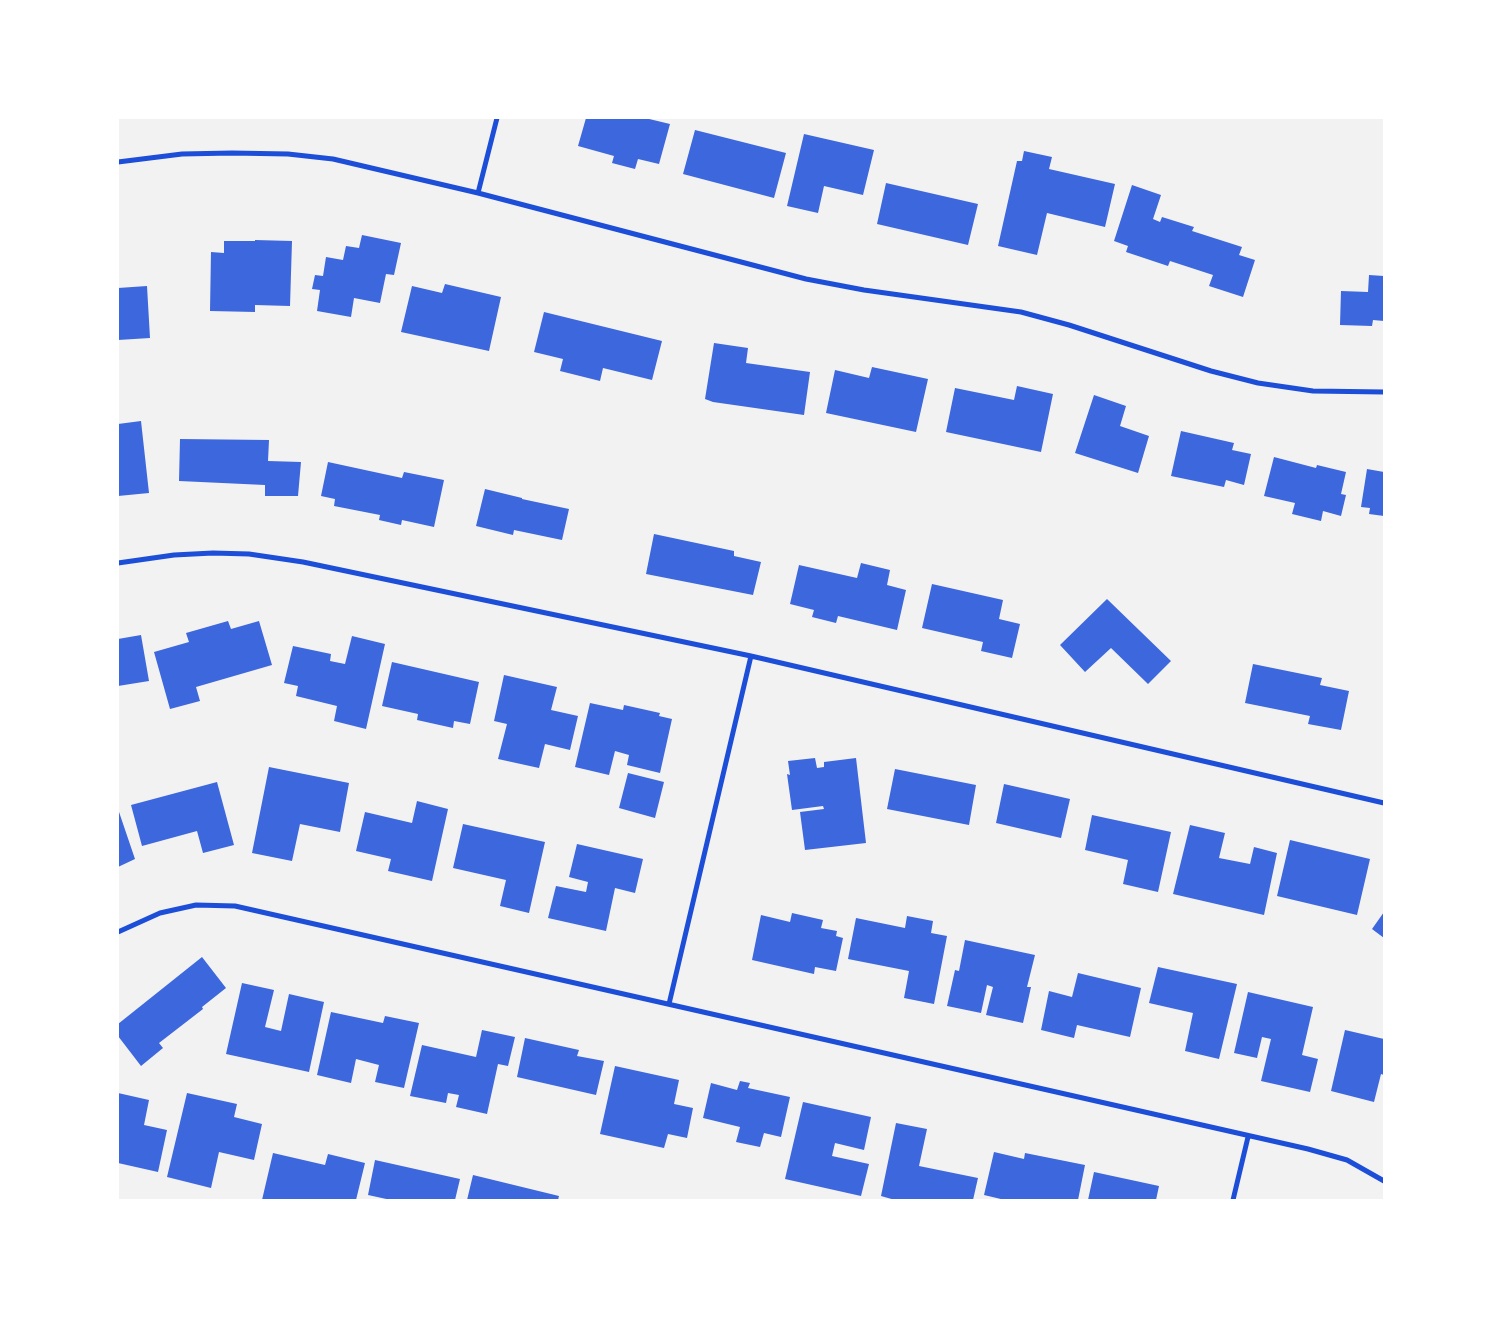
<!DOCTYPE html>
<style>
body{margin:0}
#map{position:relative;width:1502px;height:1318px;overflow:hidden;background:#f2f2f2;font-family:Lato,sans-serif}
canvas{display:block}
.frame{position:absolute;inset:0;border:119px solid #fff;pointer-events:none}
</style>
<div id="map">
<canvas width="1502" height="1318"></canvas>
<div class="frame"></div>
</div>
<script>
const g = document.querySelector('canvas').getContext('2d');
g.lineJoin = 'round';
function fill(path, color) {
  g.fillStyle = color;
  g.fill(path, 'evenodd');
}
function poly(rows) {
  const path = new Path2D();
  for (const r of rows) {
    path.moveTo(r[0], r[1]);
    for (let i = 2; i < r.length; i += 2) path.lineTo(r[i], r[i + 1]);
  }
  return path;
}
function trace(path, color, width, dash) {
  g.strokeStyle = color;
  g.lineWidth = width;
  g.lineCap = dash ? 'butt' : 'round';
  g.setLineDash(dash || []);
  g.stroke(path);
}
fill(poly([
 [586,118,645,118,670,124,659,164,638,159,635,169,612,163,614,156,578,146],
 [695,130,786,153,774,198,683,174],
 [804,134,874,150,863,195,824,186,818,213,787,206],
 [1024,151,1052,157,1049,169,1115,184,1105,227,1047,213,1037,255,998,246,1017,161,1022,161],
 [886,183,978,204,968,245,877,224],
 [1132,185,1161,195,1153,219,1160,222,1162,217,1194,227,1192,231,1242,247,1239,255,1255,260,1243,297,1209,286,1213,275,1170,261,1168,266,1126,252,1128,246,1114,241],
 [362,235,401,243,394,275,386,274,380,303,354,298,351,317,317,311,320,290,312,289,315,275,323,276,326,257,343,260,346,246,359,248],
 [255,240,292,241,290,306,255,305,255,312,210,311,211,252,224,253,224,241,255,241],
 [1369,275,1384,276,1384,321,1373,320,1372,326,1340,325,1341,291,1368,292],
 [445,284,501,297,489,351,401,332,412,286,442,293],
 [147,286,150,338,118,340,118,288],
 [544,312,662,341,652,380,603,368,600,381,560,371,563,359,534,352],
 [714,343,748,348,746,363,810,372,804,415,713,402,705,399],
 [872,367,928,379,916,432,826,413,835,370,869,378],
 [1017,386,1053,394,1041,452,946,432,955,388,1014,400],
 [1094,395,1126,406,1120,426,1149,436,1138,473,1075,453],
 [141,421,149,493,118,496,118,424],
 [1181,431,1234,443,1232,450,1251,454,1244,485,1226,480,1224,487,1171,476],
 [180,439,269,440,268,461,301,462,298,496,265,496,265,485,179,481],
 [1274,457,1316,468,1317,465,1346,472,1341,494,1346,495,1341,516,1323,511,1321,521,1292,514,1295,503,1264,496],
 [328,462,402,478,404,472,444,480,434,527,402,520,401,525,379,520,380,515,334,506,335,499,321,496],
 [1367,469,1384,472,1384,516,1369,514,1370,508,1361,507],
 [485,489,522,498,522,499,569,509,562,540,514,530,513,535,476,526],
 [654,534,734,551,734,556,761,562,753,595,646,574],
 [861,563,890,570,887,585,906,590,897,630,838,616,836,623,812,617,814,610,790,604,799,565,857,578],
 [932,584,1003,600,999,619,1020,624,1012,658,981,651,983,642,922,628],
 [1107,599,1171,661,1148,684,1111,648,1085,672,1060,645],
 [228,621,231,629,259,621,272,665,196,687,200,701,170,709,154,652,189,642,186,633],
 [141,635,149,681,118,686,118,639],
 [352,636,385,644,366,729,334,721,337,706,296,696,298,686,284,683,293,646,331,654,330,661,345,664],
 [392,662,479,682,470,724,454,721,453,728,417,720,418,714,382,706],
 [1253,664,1322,678,1320,685,1349,691,1341,730,1308,724,1310,716,1245,703],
 [504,675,557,687,551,710,578,716,570,750,545,744,539,768,498,759,507,724,494,721],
 [590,703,623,710,624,705,660,713,659,716,672,719,660,773,627,765,629,755,615,751,609,775,575,767],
 [815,758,817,768,824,767,824,762,856,758,866,843,805,850,800,812,824,809,823,806,792,810,787,774,790,775,788,761],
 [269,767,349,783,340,832,300,824,292,861,252,853],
 [895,769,976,785,969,825,887,809],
 [628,773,664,782,655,818,619,808],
 [217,782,234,845,203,853,197,831,142,846,131,805],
 [1004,784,1070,799,1061,838,996,823],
 [417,801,448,809,432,881,388,871,391,859,356,851,365,812,412,823],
 [118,809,135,859,118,867],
 [1092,815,1171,832,1158,892,1123,884,1128,860,1085,850],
 [463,824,545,842,529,913,500,906,506,880,453,868],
 [1190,825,1225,833,1219,858,1250,864,1254,847,1277,853,1264,915,1173,894],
 [1290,840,1370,859,1357,915,1277,896],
 [577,844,643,859,635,893,615,888,606,931,548,918,556,886,586,892,588,882,569,877],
 [1384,912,1384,938,1372,929],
 [792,913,823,920,821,928,837,931,836,936,843,938,836,971,815,967,814,974,752,960,761,915,790,922],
 [907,916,933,921,931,933,947,936,934,1004,904,998,909,971,848,959,856,918,905,928],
 [965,940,1035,955,1027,987,1031,987,1023,1023,986,1015,993,987,987,985,981,1013,947,1006,955,970,959,971],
 [202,957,226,988,202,1007,203,1009,159,1043,163,1048,141,1066,118,1036,118,1024],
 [1158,967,1237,984,1219,1059,1185,1051,1193,1013,1149,1003],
 [1078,973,1141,988,1130,1037,1077,1025,1074,1038,1041,1030,1049,991,1072,997],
 [242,983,274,990,265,1027,281,1031,289,994,324,1002,309,1072,226,1054],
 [1248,992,1313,1007,1302,1055,1318,1059,1310,1092,1261,1081,1271,1039,1262,1037,1257,1058,1234,1053],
 [331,1012,383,1023,385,1016,419,1023,404,1088,375,1082,379,1065,356,1059,351,1083,317,1075],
 [482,1030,515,1037,508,1066,498,1064,487,1114,456,1107,459,1095,448,1093,446,1103,410,1096,422,1045,476,1057],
 [1345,1030,1384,1039,1384,1075,1381,1074,1374,1102,1331,1091],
 [525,1038,579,1050,577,1056,604,1061,596,1095,517,1077],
 [615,1066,679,1080,674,1104,693,1108,687,1138,668,1134,664,1148,600,1134],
 [740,1081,750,1083,748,1088,790,1097,781,1137,764,1133,760,1147,736,1142,740,1127,703,1118,711,1083,737,1090],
 [118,1093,149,1100,144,1125,167,1130,158,1172,118,1163],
 [187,1093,237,1104,234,1117,262,1124,254,1160,219,1152,211,1188,167,1177],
 [803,1102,871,1117,864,1150,835,1143,832,1156,869,1164,861,1196,785,1179],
 [896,1123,927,1129,919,1166,978,1178,973,1200,895,1200,881,1196],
 [994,1152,1024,1159,1025,1153,1085,1165,1078,1200,1005,1200,984,1195],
 [273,1153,325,1165,328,1154,365,1163,356,1200,262,1200],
 [375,1160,460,1179,455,1200,391,1200,368,1195],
 [1094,1172,1159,1186,1156,1200,1088,1200],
 [473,1175,559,1196,558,1200,467,1200]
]), '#3d67dc');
trace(poly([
 [118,162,182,154,232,153,288,154,333,159,478,193,806,279,864,290,1021,312,1069,325,1211,371,1258,383,1313,391,1384,392],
 [478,193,497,118],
 [118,563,174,555,213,553,249,554,303,562,751,656,1384,803],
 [118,932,160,913,196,905,235,906,1308,1149,1347,1160,1384,1181],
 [669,1004,751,656],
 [1233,1200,1248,1137]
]), '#1d4ed8', 5);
</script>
